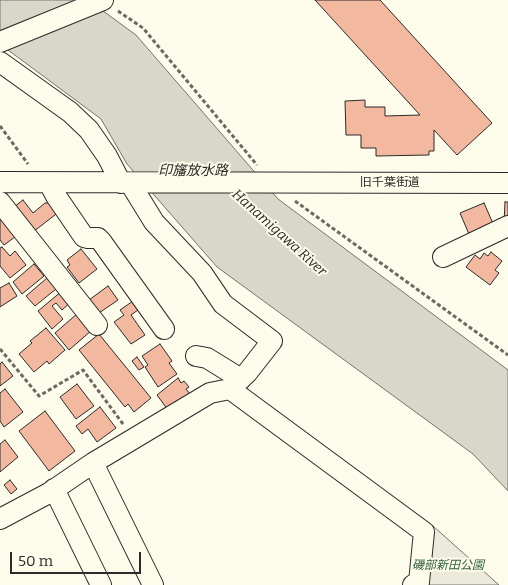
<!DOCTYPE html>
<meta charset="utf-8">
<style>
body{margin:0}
#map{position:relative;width:508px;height:585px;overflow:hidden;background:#fdfbea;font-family:Bitter,serif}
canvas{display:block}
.scale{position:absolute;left:10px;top:552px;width:131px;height:22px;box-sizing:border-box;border:2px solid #2b2b2b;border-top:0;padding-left:6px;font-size:15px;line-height:18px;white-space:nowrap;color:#2b2b2b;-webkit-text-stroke:4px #fdfbea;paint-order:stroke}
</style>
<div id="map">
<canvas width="508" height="585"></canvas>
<div class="scale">50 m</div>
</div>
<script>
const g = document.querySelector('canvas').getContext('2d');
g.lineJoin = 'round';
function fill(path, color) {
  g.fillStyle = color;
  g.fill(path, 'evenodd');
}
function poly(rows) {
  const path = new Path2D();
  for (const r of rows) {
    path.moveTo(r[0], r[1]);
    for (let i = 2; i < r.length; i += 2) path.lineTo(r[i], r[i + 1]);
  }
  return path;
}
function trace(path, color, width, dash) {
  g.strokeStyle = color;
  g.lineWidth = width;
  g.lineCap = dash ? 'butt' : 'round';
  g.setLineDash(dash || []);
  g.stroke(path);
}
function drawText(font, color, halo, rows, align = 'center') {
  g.font = font + ' Bitter,"Noto Sans JP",serif';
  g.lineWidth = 4;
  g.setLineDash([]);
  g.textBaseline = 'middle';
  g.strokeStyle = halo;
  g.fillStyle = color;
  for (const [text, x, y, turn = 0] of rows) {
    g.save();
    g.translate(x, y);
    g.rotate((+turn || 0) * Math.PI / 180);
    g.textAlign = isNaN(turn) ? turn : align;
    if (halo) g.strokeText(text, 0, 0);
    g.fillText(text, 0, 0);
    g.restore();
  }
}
const green = poly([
 [433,526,499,585,427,585,433,526]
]);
fill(green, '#ecebdb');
trace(green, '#74746e', 1);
const water = poly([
 [0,0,88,0,136,35,278,199,508,370,508,491,473,454,217,267,127,164,101,119,0,44,0,0]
]);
fill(water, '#d8d7c9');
trace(water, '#74746e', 1);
const building = poly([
 [315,0,380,0,492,123,457,155,434,130,434,151,429,151,429,155,376,156,376,148,361,148,361,135,346,135,345,101,365,100,365,107,385,107,385,116,420,115,315,0],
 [23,200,33,213,45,203,54,203,60,211,33,232,14,207,23,200],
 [505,202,508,202,508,223,504,225,505,202],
 [484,203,495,228,471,239,460,213,484,203],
 [0,212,19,234,4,245,0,240,0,212],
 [2,247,10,256,15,251,26,265,10,278,0,266,0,248,2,247],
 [81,249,97,269,79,283,67,267,70,265,67,260,81,249],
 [491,252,502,261,495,270,499,273,490,285,466,267,475,255,480,259,484,253,488,256,491,252],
 [34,264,44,276,22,294,13,282,34,264],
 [47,278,56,289,35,306,26,296,47,278],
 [9,283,17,296,0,307,0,288,9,283],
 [108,286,118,300,99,313,89,300,108,286],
 [62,291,71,302,62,310,56,303,52,306,63,319,52,329,38,311,62,291],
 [136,299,142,307,131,315,145,335,131,344,114,322,124,315,120,310,136,299],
 [78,313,92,330,69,350,55,333,78,313],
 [46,328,65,350,49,364,47,361,34,372,19,354,32,343,30,341,46,328],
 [99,334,151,398,134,412,128,404,125,407,79,350,99,334],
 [160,344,172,361,169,363,177,374,158,387,145,367,148,365,142,356,160,344],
 [137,357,144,367,139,370,132,361,137,357],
 [2,362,13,376,0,386,0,364,2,362],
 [178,378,181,383,184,381,189,387,186,389,190,394,168,410,157,395,178,378],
 [77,384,94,406,76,419,60,397,77,384],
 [5,389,23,412,4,427,0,421,0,393,5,389],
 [100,407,116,428,97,442,88,429,82,434,76,426,100,407],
 [45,411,75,451,49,471,19,431,45,411],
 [5,440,18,457,0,472,0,444,5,440],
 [10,480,17,489,11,494,4,485,10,480]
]);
fill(building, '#f2b8a0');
trace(building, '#2b2b2b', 1);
const minor = poly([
 [0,42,103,0],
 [0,62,70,112,89,130,107,156,121,183],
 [0,182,508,183],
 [49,183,56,196,84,237,88,238,98,238,101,241,164,329],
 [130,183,154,222,202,273,223,304,272,341,247,373,230,389,424,532,419,582,413,585],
 [0,202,97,325],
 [443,257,508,226],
 [196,356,207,358,241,379],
 [93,463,153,585],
 [54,489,101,585],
 [0,519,49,493,93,463,210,393,230,389]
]);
trace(minor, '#2b2b2b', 22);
trace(poly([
 [118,11,143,28,257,165],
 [0,126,28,164],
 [295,201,508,355],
 [0,349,39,396,83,370,123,424]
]), '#6a6964', 3, [4, 2.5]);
trace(minor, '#fdfbea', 20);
drawText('12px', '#2b2b2b', '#fdfbea', [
 ["旧千葉街道",390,183]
]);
drawText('italic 12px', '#34623c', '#fdfbea', [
 ["磯部新田公園",448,566]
]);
drawText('italic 14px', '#2b2b2b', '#fdfbea', [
 ["印旛放水路",193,171],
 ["Hanamigawa River",279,233,42]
]);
</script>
